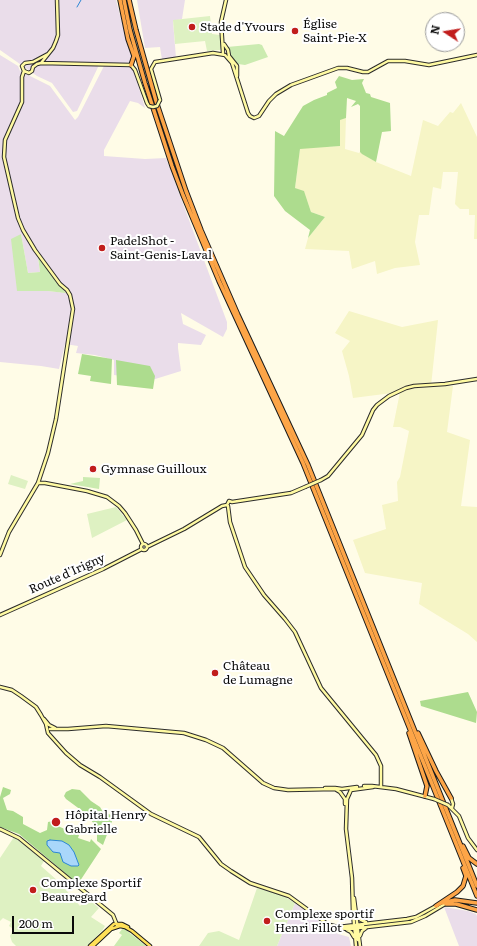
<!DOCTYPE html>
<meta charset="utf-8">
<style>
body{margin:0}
#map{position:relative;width:477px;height:946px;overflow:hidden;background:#fffce7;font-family:Literata,serif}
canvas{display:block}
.north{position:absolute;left:425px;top:12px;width:40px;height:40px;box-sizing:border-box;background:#fff;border:1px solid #9d9d9d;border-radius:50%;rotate:282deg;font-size:11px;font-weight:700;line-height:16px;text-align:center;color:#0a0a0a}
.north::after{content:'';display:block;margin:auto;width:14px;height:18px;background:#c11d1c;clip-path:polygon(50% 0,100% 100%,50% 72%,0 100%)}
.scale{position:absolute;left:12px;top:916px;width:62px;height:18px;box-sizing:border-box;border:2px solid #0a0a0a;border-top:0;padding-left:5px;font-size:12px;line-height:14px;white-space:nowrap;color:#0a0a0a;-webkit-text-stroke:3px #fff;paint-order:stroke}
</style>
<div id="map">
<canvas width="477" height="946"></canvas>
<div class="north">N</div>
<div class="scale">200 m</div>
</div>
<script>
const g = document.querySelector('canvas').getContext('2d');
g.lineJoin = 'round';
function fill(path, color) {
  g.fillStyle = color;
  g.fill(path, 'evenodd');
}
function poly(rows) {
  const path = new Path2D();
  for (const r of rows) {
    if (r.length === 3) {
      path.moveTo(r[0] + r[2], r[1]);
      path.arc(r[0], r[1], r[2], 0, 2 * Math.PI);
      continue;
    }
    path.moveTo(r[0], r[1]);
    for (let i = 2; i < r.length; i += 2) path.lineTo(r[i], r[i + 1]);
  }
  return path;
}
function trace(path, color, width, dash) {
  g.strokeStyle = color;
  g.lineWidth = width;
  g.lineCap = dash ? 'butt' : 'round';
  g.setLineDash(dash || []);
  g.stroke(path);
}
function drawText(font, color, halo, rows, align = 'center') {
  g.font = font + ' Literata,serif';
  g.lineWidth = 4;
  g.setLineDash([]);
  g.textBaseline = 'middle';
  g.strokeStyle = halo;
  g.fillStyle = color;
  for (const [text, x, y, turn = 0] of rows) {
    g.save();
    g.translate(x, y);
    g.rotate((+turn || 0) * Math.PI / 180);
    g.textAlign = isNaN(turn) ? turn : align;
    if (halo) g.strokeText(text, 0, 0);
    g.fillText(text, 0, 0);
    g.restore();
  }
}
fill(poly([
 [0,0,116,0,132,60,131,62,122,64,100,63,77,111,73,112,52,83,37,76,0,50],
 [137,0,185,0,182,19,173,21,176,58,162,60,160,47,145,48],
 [0,55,18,66,20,71,50,86,75,120,78,117,104,66,129,66,133,68,145,108,138,103,130,101,104,150,104,156,145,159,166,158,227,322,227,329,223,337,181,313,183,324,206,335,201,345,178,343,178,348,181,371,152,380,114,375,114,360,95,355,76,353,78,346,65,344,59,369,41,366,0,362],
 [21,234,28,273,40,272,38,258,66,293,48,291,17,291],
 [295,903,324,925,338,934,349,937,351,946,277,946],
 [444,907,468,911,476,914,477,916,477,946,459,946]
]), '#eaddea');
fill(poly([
 [461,103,477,137,477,239,474,239,475,215,469,215,469,209,460,209,455,204,458,172,443,172,441,189,433,187,429,215,419,215,415,242,420,265,395,268,377,274,375,261,352,269,349,251,305,249,308,238,325,217,311,212,304,192,295,188,300,148,340,146,340,119,346,118,345,149,359,153,360,152,376,162,411,176,423,120,438,126,450,112,453,113],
 [349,311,402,327,438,320,431,386,453,386,447,432,470,440,461,506,477,507,477,642,468,634,419,604,422,583,365,573,353,540,386,529,382,505,398,501,397,482,400,477,409,431,400,427,393,427,400,392,353,398,349,376,342,351,350,341,335,333]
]), '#f6f5c6');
fill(poly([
 [259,44,262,45,268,57,245,65,238,64,234,62,231,57,230,50,227,47],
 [21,234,28,273,40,272,38,257,66,293,65,293,48,291,17,291,11,239],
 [83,477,100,478,99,489,70,484,83,481],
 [123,928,126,930,146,946,114,946,122,935,119,933]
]), '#cbebb0');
fill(poly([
 [339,76,352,80,364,79,362,83,366,93,370,94,371,97,390,103,391,131,382,132,376,162,362,154,360,152,360,106,358,104,351,107,356,101,347,98,346,118,340,120,340,146,300,149,295,188,304,191,311,212,325,217,308,238,310,230,285,211,274,196,275,131,284,136,303,106,314,100,327,95,327,93,337,88,335,82],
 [82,354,112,359,111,384,90,381,91,376,78,374],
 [116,360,150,366,155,376,153,389,117,385],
 [468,692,477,712,476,723,421,706,420,701],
 [3,787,11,790,10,794,3,798,7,810,13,811,23,817,23,824,40,833,47,830,48,822,53,821,60,827,79,835,78,838,90,842,91,839,101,849,78,884,19,834,0,827,0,797],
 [72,789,80,790,91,801,100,807,103,812,114,816,103,845,97,841,97,828,95,825,85,813,66,799,64,796,66,792]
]), '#addc8e');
fill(poly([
 [210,16,212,34,220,35,222,47,220,50,207,51,205,41,175,44,173,20],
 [11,475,28,481,25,489,8,484],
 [116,507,127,520,92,538,87,514],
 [14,837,44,861,41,866,58,881,80,906,87,898,99,908,91,917,105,926,102,931,87,946,16,946,12,942,10,936,13,930,12,928,9,926,11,922,3,918,0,921,0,858],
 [257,888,282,895,295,903,277,946,199,946,208,933,219,931,239,940]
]), '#def1c2');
const water = poly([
 [50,840,62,841,69,845,74,852,79,865,78,866,71,866,63,862,60,853,53,852,47,845,47,841,50,840]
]);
fill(water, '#a9d7fa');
trace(water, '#2c87d5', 1);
trace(poly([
 [77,7,81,0]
]), '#2c87d5', 1);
const secondary = poly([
 [224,44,228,50,229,56,237,66,237,76],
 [213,53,225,55,232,63,248,113,250,116,254,118,259,116,269,101,276,94,291,85,338,68,347,68,363,72,368,72,388,61,405,61,429,65,477,55],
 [223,53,221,22,226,0],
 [41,63,53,48,56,41,58,35,57,0],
 [33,67,37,64,41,63,131,65,135,70,147,103,149,106],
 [24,71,29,73,32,71,33,67],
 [160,100,151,69,155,62,213,53],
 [321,480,328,476,362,435,373,410,377,405,389,396,406,388,414,386,445,384,477,379],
 [38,483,45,483,87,491,107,497,119,506,125,513,136,530,143,544],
 [228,506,230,522,245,567,264,595,285,619,295,632,321,688,376,755,381,766,381,787],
 [144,547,3],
 [147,547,184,529,222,506,227,505,229,501,232,502,291,493,305,487],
 [0,555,9,532,38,483,48,453,56,419,73,309,70,295,67,290,60,284,35,250,23,230,18,218,4,157,5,140,22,102,22,77,24,71,22,66,25,63,33,62,48,54],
 [0,615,103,569,142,549],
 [0,687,12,690,21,696,36,707,41,715],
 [41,715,46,724,48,733,66,753,80,765,100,777,151,814,199,837,221,864,231,871,250,883,289,896,333,928,350,929,411,922,425,916,445,904],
 [44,719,49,725,55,728],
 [50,729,68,729,106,726,184,733,206,740,223,748,263,783,274,788,288,790,335,789,340,792],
 [364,786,372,786,396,789,434,799],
 [325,788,335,788,342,789,357,787],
 [340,792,345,799,345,804],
 [451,798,453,804,452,808],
 [448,805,459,816,468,838,477,850],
 [0,829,19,838,113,915,117,925],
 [354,898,360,946],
 [357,916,361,920,366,922],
 [330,925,338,927,407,919,416,917,436,906],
 [356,927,358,940],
 [346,928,363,925],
 [347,930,351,932,354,937],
 [360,936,362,931,366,928],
 [356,946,353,913,352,878,346,829,347,799,351,790,373,787]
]);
const primary = poly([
 [90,946,114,924,122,924,128,927],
 [93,946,111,929,120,926,125,927,132,931,150,946]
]);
const highway = poly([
 [120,0,128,39,134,56,131,65],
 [124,0,130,30,145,83,172,166,183,195,219,281,303,463,477,896],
 [129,0,136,30,156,101,186,191,201,230,238,315,308,465,477,886],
 [409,733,427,786,425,796],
 [418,733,436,771,451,798],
 [463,846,469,858,477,864],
 [442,903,455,900,477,903],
 [446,904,456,904,477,910],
 [436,906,457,892,463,886,466,876,463,868]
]);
trace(secondary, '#2c2c2c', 4.5);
trace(primary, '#1b1b1b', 4.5);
trace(highway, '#1b1b1b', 5.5);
trace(secondary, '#fffaa2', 2.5);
trace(primary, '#ffe057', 2.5);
trace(highway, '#fda547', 3.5);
const secondaryBridge = poly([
 [149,106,153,107,157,106,160,100],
 [305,487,321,480],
 [434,799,448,805]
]);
trace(secondaryBridge, '#2c2c2c', 4.5, []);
trace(secondaryBridge, '#fffaa2', 2.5);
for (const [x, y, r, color] of [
 [192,27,4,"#c11d1c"],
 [295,31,4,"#c11d1c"],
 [102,248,4,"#c11d1c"],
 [93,469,4,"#c11d1c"],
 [215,673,4,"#c11d1c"],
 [56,822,5,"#c11d1c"],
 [33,890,4,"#c11d1c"],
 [267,921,4,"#c11d1c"]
]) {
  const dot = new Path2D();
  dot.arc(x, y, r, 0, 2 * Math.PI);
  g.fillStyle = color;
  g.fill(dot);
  trace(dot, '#fff', 1.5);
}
drawText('12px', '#0a0a0a', '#fff', [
 ["Église",303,24],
 ["Saint-Pie-X",303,38],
 ["Stade d'Yvours",200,27],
 ["PadelShot -",110,241],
 ["Saint-Genis-Laval",110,255],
 ["Gymnase Guilloux",101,469],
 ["Château",223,666],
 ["de Lumagne",223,680],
 ["Hôpital Henry",65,815],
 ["Gabrielle",65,829],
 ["Complexe Sportif",41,883],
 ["Beauregard",41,897],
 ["Complexe sportif",275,914],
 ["Henri Fillot",275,928]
], 'left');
drawText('12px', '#0a0a0a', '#fff', [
 ["Route d'Irigny",67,574,-24]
]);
</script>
